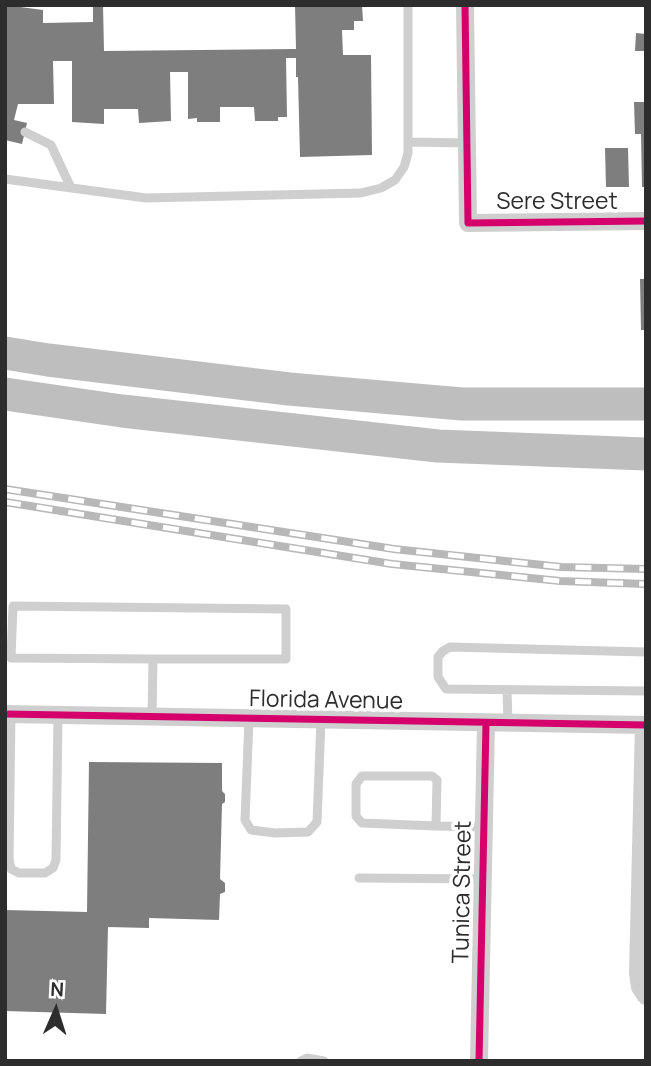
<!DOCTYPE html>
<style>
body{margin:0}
#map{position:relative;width:651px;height:1066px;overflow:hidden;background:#fff;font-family:Manrope,sans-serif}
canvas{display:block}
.frame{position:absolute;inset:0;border:7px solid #2d2d2d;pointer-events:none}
.north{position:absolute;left:21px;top:975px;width:70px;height:70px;-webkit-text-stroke:5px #fff;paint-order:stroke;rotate:3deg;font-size:19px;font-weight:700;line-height:28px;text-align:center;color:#2d2d2d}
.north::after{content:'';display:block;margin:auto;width:24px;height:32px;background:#2d2d2d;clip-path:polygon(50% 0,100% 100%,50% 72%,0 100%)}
</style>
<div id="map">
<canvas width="651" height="1066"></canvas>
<div class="frame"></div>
<div class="north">N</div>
</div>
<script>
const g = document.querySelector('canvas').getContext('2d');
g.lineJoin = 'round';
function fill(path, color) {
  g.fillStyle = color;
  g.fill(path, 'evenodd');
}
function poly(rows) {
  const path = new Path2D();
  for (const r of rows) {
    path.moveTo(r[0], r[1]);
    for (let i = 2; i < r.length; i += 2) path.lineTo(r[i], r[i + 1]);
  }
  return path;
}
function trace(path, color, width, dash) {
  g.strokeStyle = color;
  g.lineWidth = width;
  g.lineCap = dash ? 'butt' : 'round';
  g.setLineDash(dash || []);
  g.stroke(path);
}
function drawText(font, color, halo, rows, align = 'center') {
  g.font = font + ' Manrope,sans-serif';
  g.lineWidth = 7;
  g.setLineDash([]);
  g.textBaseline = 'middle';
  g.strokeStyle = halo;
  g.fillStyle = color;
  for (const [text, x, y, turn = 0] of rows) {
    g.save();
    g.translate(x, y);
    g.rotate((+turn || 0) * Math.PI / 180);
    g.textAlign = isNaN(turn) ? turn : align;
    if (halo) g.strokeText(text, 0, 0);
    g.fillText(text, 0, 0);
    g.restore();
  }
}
fill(poly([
 [5,5,43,10,43,23,93,22,93,5,103,5,104,51,296,49,295,5,362,5,363,21,354,21,354,30,342,30,343,55,371,55,372,155,300,157,298,77,296,77,296,58,286,58,287,117,278,117,278,121,255,121,254,107,220,107,220,122,197,122,197,118,188,119,188,72,170,72,171,121,139,123,138,109,104,109,104,124,72,122,72,61,53,61,54,104,18,104,14,120,27,123,22,144,5,140],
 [636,33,646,34,646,51,635,51],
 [634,102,646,102,646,187,642,187,641,134,635,134],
 [605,148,628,148,629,187,606,187],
 [640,279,646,279,646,330,641,330],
 [89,762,222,763,222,791,225,794,225,802,222,804,220,879,225,883,225,892,220,894,219,920,149,918,149,928,108,927,106,1014,5,1011,5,910,87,912]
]), '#7e7e7e');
trace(poly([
 [25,132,51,145,71,188],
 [409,142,468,143],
 [5,179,146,198,361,193,381,188,395,180,404,167,408,153,408,5],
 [646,652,450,647,443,651,438,657,438,677,446,689,646,691],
 [507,691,508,723],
 [11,714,9,859,11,869,19,873,45,873,53,868,56,860,58,715],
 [152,717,153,659,11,658,13,606,286,609,286,659,153,659],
 [249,719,245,820,251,830,275,833,308,832,317,822,321,720],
 [436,826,437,780,432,776,362,776,356,784,356,816,362,823,436,826,484,827],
 [359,878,483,879],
 [301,1061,307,1058,324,1061]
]), '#cfcfcf', 9);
trace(poly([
 [465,5,468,223,646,221],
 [5,714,646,725],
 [644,725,638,973,640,987,646,996],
 [479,1061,486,723]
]), '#cfcfcf', 18);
trace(poly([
 [5,353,48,360,289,389,462,404,646,404],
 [5,394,122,411,438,446,646,454]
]), '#bebebe', 33);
const rail = poly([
 [5,489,394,549,561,567,646,569],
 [5,502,392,564,560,581,646,584]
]);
trace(rail, '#b8b8b8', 8);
trace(rail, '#fff', 5, [16]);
trace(poly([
 [465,5,468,223,646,221],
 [5,714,646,725],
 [479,1061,486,723]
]), '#d6006c', 7);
drawText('23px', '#2d2d2d', '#fff', [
 ["Sere Street",557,203],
 ["Florida Avenue",326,701,1],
 ["Tunica Street",463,892,-89]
]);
</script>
